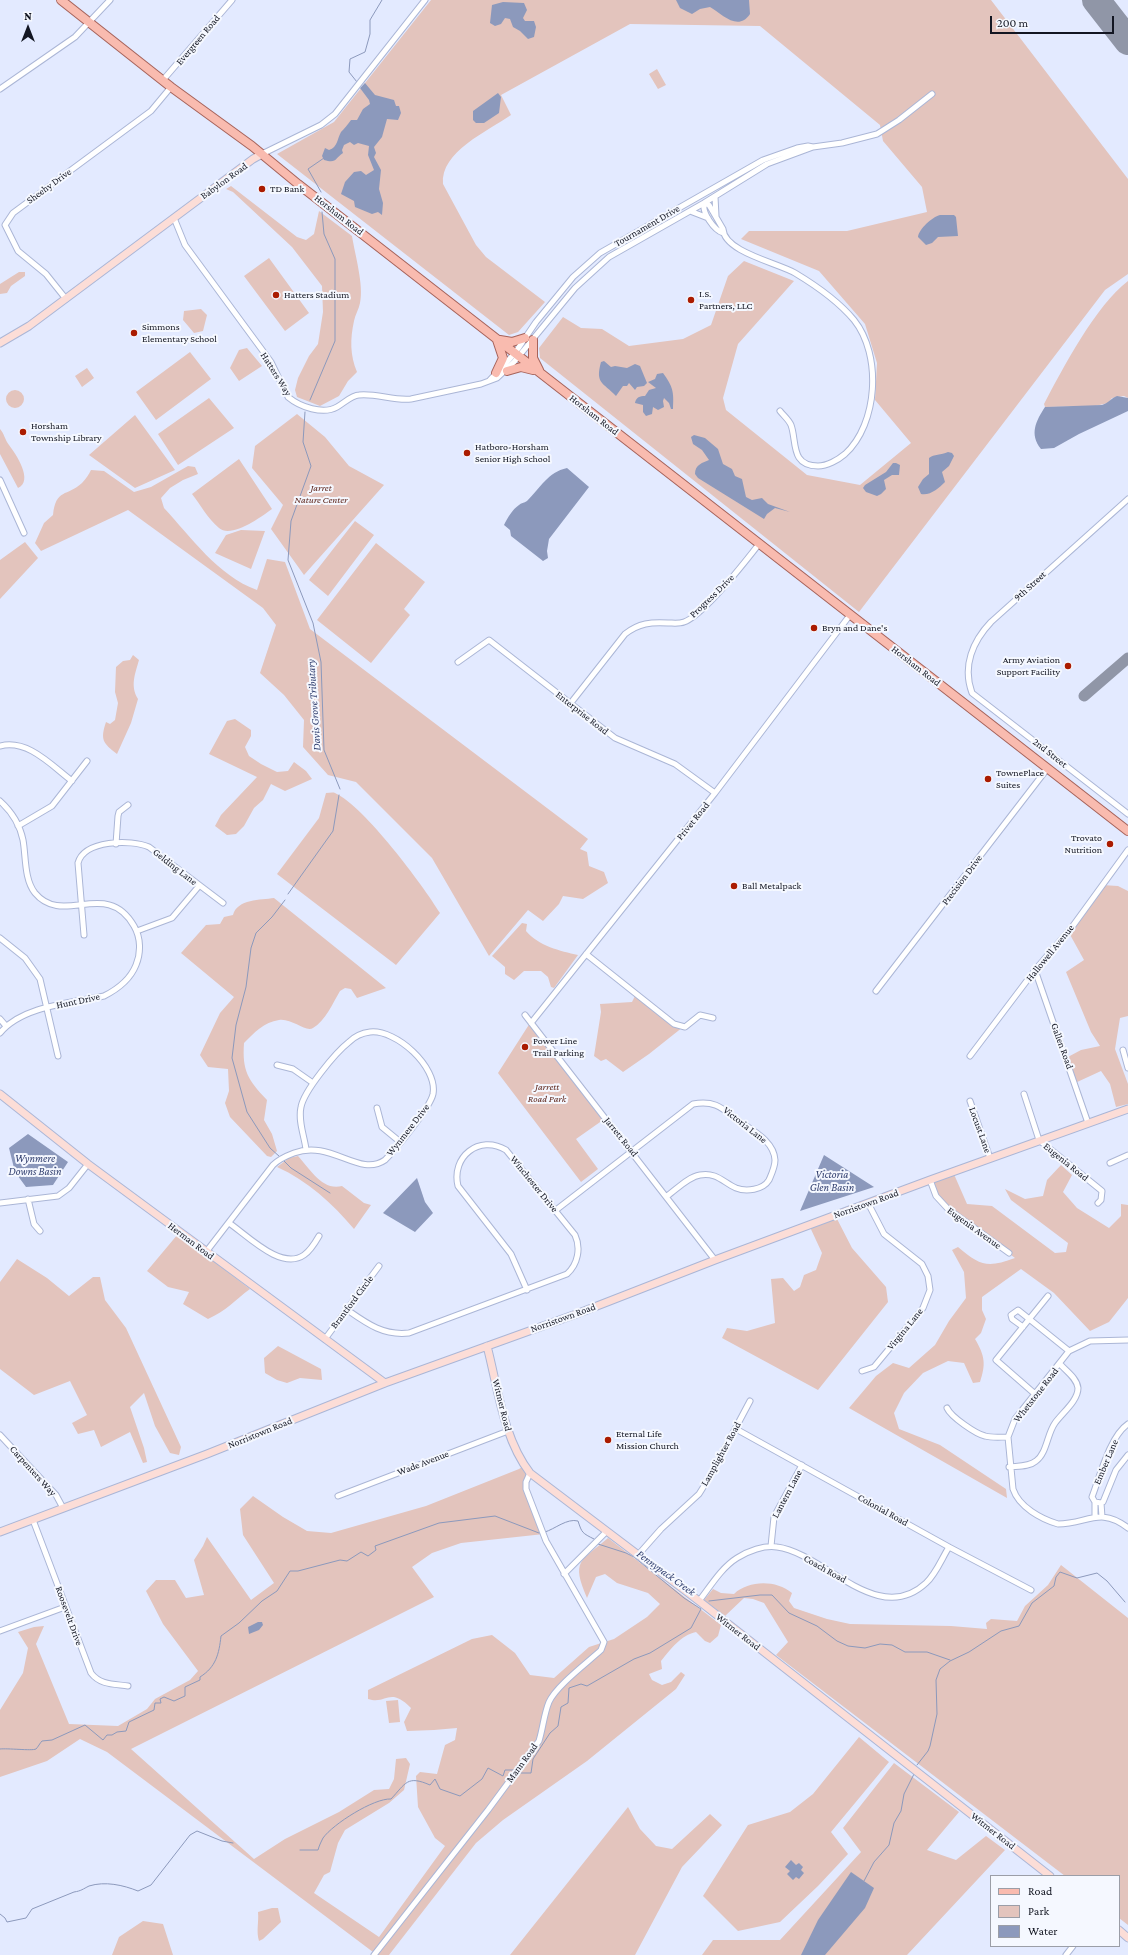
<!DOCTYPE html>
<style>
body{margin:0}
#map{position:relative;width:1128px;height:1955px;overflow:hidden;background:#e3eaff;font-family:"Crimson Pro",serif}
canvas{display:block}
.legend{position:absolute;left:990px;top:1875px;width:130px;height:72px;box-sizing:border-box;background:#f5f8ff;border:1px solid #9b9ea7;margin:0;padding:5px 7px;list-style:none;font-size:12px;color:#131622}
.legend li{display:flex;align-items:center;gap:8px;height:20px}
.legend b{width:20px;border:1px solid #9b9ea7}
.north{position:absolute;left:8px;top:8px;width:40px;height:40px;-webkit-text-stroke:3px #f5f8ff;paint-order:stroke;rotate:0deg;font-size:11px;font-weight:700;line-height:16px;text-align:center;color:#131622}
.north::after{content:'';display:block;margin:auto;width:14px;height:18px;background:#131622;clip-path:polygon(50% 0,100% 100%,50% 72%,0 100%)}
.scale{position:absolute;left:990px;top:16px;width:124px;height:18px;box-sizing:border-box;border:2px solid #131622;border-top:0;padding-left:5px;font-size:12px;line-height:14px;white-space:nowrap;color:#131622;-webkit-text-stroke:3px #f5f8ff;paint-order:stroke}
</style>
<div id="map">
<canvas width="1128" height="1955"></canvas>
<ul class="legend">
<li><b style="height:5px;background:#f9bbaf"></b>Road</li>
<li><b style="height:11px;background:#e3c4bd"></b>Park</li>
<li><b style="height:11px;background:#8c99bc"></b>Water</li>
</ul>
<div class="north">N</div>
<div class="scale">200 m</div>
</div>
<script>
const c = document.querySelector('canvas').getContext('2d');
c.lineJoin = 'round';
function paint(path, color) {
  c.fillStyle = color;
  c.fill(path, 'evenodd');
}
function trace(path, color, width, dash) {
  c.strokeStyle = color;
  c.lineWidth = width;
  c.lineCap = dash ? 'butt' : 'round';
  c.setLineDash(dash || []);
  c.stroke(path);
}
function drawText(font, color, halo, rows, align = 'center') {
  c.font = font + ' "Crimson Pro",serif';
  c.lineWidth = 4;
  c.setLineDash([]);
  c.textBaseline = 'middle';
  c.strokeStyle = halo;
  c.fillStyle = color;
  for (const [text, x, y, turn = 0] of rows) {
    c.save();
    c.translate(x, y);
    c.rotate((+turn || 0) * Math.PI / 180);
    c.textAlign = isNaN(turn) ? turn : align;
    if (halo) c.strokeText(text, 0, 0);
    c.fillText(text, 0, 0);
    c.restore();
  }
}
paint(new Path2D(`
 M431 0H991L1128 179V274L1105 290 859 612 540 358 539 348 563 317 581 328 602 329 629 346 683 339 711 325 728 276 744 261 794 281 738 344 723 398 726 410 807 475 860 485 911 443 875 400 877 363 865 324 819 271 741 239 749 231H847L927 212 922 187 883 141 880 125 760 26 630 24 501 95 511 115C488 131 440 152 443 184L476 245 486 257 545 302 518 332 509 335 277 154 334 122Z
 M657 69 666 85 658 89 649 74Z
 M231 186 297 237 306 240 314 234 319 211 352 236C355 255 364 285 360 303 359 309 355 315 354 321 350 339 350 355 357 372L348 381 339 396 320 406 297 397 295 390 298 378 309 356 318 344 323 312 322 286 292 247 233 192 226 189Z
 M269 258 309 313 285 331 244 276Z
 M19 272H25V276L11 286 7 293 0 294V284Z
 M1128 281V398L1124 396 1112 398 1108 403 1095 406 1045 407 1044 404C1063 368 1096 305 1128 281Z
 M201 309 207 315 203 331 194 333 183 320 184 311Z
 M247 348 262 366 239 381 230 368 239 350Z
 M190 352 211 379 156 420 136 392Z
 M87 368 94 378 82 387 75 376Z
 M6 399a9 9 0 1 1 18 0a9 9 0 1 1-18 0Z
 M209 398 234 428 178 465 158 434Z
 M297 414 325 437 349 466 384 485 304 575 271 529 283 505 252 468 255 446Z
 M135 415 175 470 135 488 89 455Z
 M0 429C4 433 5 440 9 445 16 454 34 481 18 488L0 454Z
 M239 459 272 509C261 517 231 539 219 528 208 519 200 504 192 494Z
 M188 466 195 467 198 474 183 480 170 488 161 498 164 508C191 537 218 576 257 590L267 559 285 562 310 629 588 839 580 849 587 852 589 866 604 872 608 883 583 899 563 896 559 904 543 921 528 910 489 956 432 858 356 782 328 775 303 747 304 720 284 695 260 673 276 625 263 608 128 510 41 551 35 543 44 523 53 515C56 488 67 497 82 483 86 479 89 474 91 470L104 471 134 492 151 487Z
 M355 521 374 535 328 596 309 580Z
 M241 530 265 531 251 569 215 553 226 535Z
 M25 542 38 558 0 599V560Z
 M376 543 425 582 404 609 410 615 371 663 317 620Z
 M133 655 139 660C135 674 130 686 138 699L131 723 117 754C103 743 100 740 106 722L110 724 115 720 118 703 115 692 116 667 123 661 130 660Z
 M235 719 251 730V736L245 747 249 756 261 764 277 772 288 771 294 762 306 771 312 779 285 791 271 784 263 800 254 808 244 826 236 834 227 835 215 826 221 815 257 777 209 754 227 721Z
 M326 793C329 793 333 792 335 793 364 806 423 885 440 913L396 965 277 874 319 818Z
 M1102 885 1118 886 1128 891V1016L1120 1018 1115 1049 1128 1084V1104L1116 1107 1110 1084 1101 1071 1075 1083 1066 1058 1081 1050 1100 1046 1091 1032 1066 972 1084 960 1068 931Z
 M274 898 386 988 357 998 351 989 345 988 340 991C333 1003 325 1021 313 1028 306 1033 292 1018 279 1020 264 1022 254 1033 244 1043 242 1071 248 1080 267 1100L264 1120 272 1134 277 1151 271 1157 267 1156 230 1117 225 1103 229 1091 228 1069 208 1067 200 1055 220 1013 234 997 181 953 206 925 220 924 224 917 233 915C237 899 261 900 274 898Z
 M522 923 527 924 526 931C539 946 560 951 578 955L554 988 551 987 548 977 541 971H524L514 980 505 974V967L492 956Z
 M636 994 683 1027 649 1054 623 1072 606 1059 601 1061 594 1056 601 1012 600 1004 632 1002Z
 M530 1023 603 1120 576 1139 598 1169 581 1182 498 1073Z
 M298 1156C310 1169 322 1191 342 1186L364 1203 371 1205 354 1229C332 1203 308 1181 277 1167L289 1158Z
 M1061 1165 1072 1175 1063 1192 1077 1208 1109 1228 1121 1216V1204L1128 1205V1298L1109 1322 1090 1331 1054 1293 1021 1269 982 1297V1310L986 1319 981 1333 975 1339C985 1356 986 1364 980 1382L973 1383 964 1363 948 1361 923 1373 904 1393 894 1413 899 1429 940 1445 1006 1489 1007 1498 849 1408 876 1376 893 1363 909 1368 935 1345 949 1321 966 1298 964 1272 952 1250 958 1247C980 1266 988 1268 1015 1258L938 1198 932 1179 953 1172 967 1204 992 1206 1055 1253 1066 1252 1068 1243 1011 1200 1005 1189 1025 1199 1043 1196 1047 1180Z
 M835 1215 852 1248 886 1287 888 1302 818 1390 722 1338 727 1328 747 1331 775 1323 771 1279 783 1278 794 1291 800 1287 804 1275 816 1270 822 1253 809 1225Z
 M178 1234 250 1289C235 1300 226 1311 208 1319L183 1304 189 1292 168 1287 147 1271Z
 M17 1259 47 1278 69 1296 93 1277H100L105 1300 126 1328 181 1447 179 1455 170 1453 155 1426 144 1393 130 1407 144 1448 147 1462 143 1463 130 1432 101 1447 94 1430 78 1434 72 1423 87 1415 70 1381 34 1395 0 1369V1282Z
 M278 1346 321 1369 322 1380 300 1378 287 1383 277 1380 265 1373 264 1358Z
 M525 1465 530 1473 526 1489 544 1534 461 1543 432 1553 412 1567 434 1597 131 1749 254 1859 285 1839 339 1812 374 1790 389 1789 394 1779 396 1759 406 1758 410 1764 404 1790 389 1803 345 1830 338 1843 330 1872 324 1875 314 1893 379 1937 445 1846 435 1838 418 1807 416 1776 420 1772 437 1774 445 1745 455 1740 457 1728 434 1730 407 1731 404 1722 411 1708C389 1686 387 1705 368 1699V1690L472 1639 492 1635 515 1653 530 1675 554 1678 589 1647 614 1639 647 1617 660 1604 648 1593 617 1583 605 1574 596 1577 587 1598C571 1560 580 1562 608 1538L721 1625 718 1636 710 1643 705 1641 696 1632C681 1635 670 1650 661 1661L662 1669 649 1674 652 1680 662 1685 671 1682 681 1672 685 1675 676 1689 587 1761 503 1820 476 1843 389 1955H377L107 1752 80 1739 47 1761 0 1777V1710L23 1673 28 1648 18 1632 34 1627 44 1626 36 1644 69 1724 118 1726 147 1709 155 1699 190 1680 198 1671 163 1624 146 1591 156 1580H175L186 1598 204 1595 194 1560 203 1546 207 1537 251 1600 274 1583 243 1535 240 1509 253 1496 283 1517 307 1531 331 1533 426 1506 519 1469Z
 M1061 1565 1128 1618V1925L1119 1918V1876H1065L776 1655 788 1642 764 1603 753 1599 744 1598 725 1616 704 1600 713 1589 721 1593 734 1594C749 1580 776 1580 792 1593L789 1601 794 1608 827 1619 850 1624 951 1626 987 1629 986 1623 991 1619 1017 1621 1025 1606 1048 1585Z
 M398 1700 400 1722 389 1723 386 1701Z
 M859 1737 889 1762 831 1832 848 1854 818 1886 780 1922 738 1931 703 1896 748 1825 790 1812 813 1794Z
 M894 1763 959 1812 927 1850 956 1860 986 1836 1005 1850 907 1955H702L713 1940H780L861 1852 843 1828Z
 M628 1807 640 1829 656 1846 672 1849 710 1814 722 1825 682 1867 635 1955H510Z
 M272 1908H278L281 1922 263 1939 259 1941C256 1931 259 1922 258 1912Z
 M143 1921 163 1924 173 1955H112L119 1937Z`), '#e3c4bd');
paint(new Path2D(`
 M676 0H749L750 14C738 32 722 14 710 7L700 9 692 14 680 8Z
 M503 2 524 3 527 10 523 18 525 21H534L536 27 534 37 528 39 520 31 513 27 510 19 505 18 501 24 495 26 490 23 492 5Z
 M365 83 375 95 394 100 396 106H399L401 113 398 120 387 119 382 137 374 147 376 153 374 157 381 170 379 189 383 203 382 215 378 212 372 214 355 207 354 201 341 194 345 182 354 172 361 171 366 175 374 170 368 155 369 146 358 143 354 145 350 142 344 145 342 150 343 153C335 158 337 164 324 160L322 156 325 148 329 150C338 147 337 139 341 132 344 129 348 124 351 120H357L363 109 370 104 369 100 360 88Z
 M498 93 501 97 499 113 484 123H476L473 120V111Z
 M940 215H954L956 217 958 236 938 237 932 243 926 245 918 237C919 229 932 217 940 215Z
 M604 361 611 367 615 366 627 368 635 364 640 366 647 383 644 386 637 387 635 390 629 383 627 386H623L616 396C603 382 595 384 601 362Z
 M663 373C673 387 674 391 673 409H671L669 403 664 398 663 401 664 407 658 410 653 407 652 414 646 416 643 412V405L635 403C636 397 640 396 645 396L649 390 656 388 648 382 655 379 657 374Z
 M1117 396 1128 398V411L1079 434 1054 448 1041 449C1029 434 1036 421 1045 407L1102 405C1109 403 1111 398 1117 396Z
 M694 435 705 438 718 449 723 464 732 469 735 476 742 479 746 497 752 500 762 498 768 504 790 512 775 508 767 514 764 519 698 478 695 474C695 464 703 463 709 460L702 450 693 444 691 437Z
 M948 452 952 453 954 456 949 466 942 472 945 482C939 488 930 496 921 494L918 487 923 479 929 474V458C934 454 941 455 948 452Z
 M893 463H896L900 465 899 475H892L884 480 886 489 881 494 877 496 866 492 863 488 865 485 886 472Z
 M567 468 589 487 549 539 547 551 548 558 543 561 511 536 510 530 504 525C508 517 512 510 519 505 521 503 524 503 527 501 540 488 548 472 567 468Z
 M28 1134 68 1162 53 1185 26 1187 15 1172 9 1148Z
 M824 1155 874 1187 800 1211Z
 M417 1178 425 1202 433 1213 415 1232 383 1213Z
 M258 1622H262L263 1625 259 1630 249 1634 248 1627Z
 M791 1860 796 1865 799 1863 803 1867 801 1870 804 1873 799 1879 796 1877 793 1880 787 1874 790 1871 785 1867Z
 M851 1872 874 1888 865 1908 825 1955H801L818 1920Z`), '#8c99bc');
trace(new Path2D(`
 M357 82 349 72 350 59 365 52 370 34V20L382 0
 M321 192 308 169 324 158
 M310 400 335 341V259L324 234 322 212
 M305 412 303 442 311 466 291 521 288 560 313 623 321 662 324 750 340 789
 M288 894 333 831 339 795
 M280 1157 270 1148 247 1112 232 1058 236 1025 246 987 251 948 256 933 272 917 285 900
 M283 1160 291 1168 330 1193
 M545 1532C555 1529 567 1518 578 1521 582 1533 582 1533 594 1539
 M709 1601 760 1595H772L789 1613 817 1626 837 1641 848 1646 865 1648 880 1644 892 1645 905 1652H927L950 1660
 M0 1749C7 1748 32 1751 36 1749 38 1747 40 1743 42 1741L52 1740 85 1725 103 1740 107 1735H112L117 1732 126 1731 129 1722 154 1710 155 1703H161L160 1699 164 1697 174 1701 185 1696V1687L200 1680V1677C216 1667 219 1654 221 1636L239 1623 262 1601 277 1591 290 1571H298L340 1560 347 1561 361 1552 368 1556 376 1550 375 1546 439 1523 495 1516 539 1533
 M917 1765 928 1751 930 1746 937 1714 936 1680 940 1669 950 1661 969 1652 1001 1631 1019 1626 1032 1603 1054 1586 1056 1577 1060 1572 1077 1578 1097 1573 1107 1581 1125 1602
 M519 1773H531L533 1759 550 1733 558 1726 561 1707 568 1703 569 1688 581 1684 587 1686 634 1659 650 1653 691 1628 701 1609 684 1598 634 1557 626 1553 598 1544
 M300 1850H318C319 1846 321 1842 323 1838 333 1824 374 1798 391 1799 406 1783 407 1775 430 1785L435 1779 440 1789 460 1796 482 1779 488 1768 503 1776 505 1770H514
 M864 1881 874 1862 889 1845 894 1823 901 1811 904 1794 914 1774
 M0 1914 5 1918 7 1922 26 1918 32 1909 74 1892C81 1891 83 1889 89 1886 105 1881 123 1885 138 1891L151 1885 190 1835 197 1831 222 1841 233 1843`), '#8c99bc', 1);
trace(new Path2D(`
 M1084 696 1128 658`), '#9096a7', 11);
trace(new Path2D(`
 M1096 0 1128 41`), '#9096a7', 28);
const street = new Path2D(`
 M163 80 232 0
 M0 89 75 37 110 0
 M262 154 321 125 335 114 425 0
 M715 197 716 216
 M704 203 709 205 723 229C724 252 778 263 795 273 815 285 839 302 854 320 882 355 878 424 845 454 838 460 827 466 818 466 790 466 797 441 791 425 789 420 784 416 780 411
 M704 203C702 213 714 230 723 233
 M690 211 708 218
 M174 218 185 245 271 362 288 397C300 407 323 415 337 407 344 403 352 395 359 395 376 393 394 401 411 399L481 384 497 378 514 362 575 288 609 257 704 203 767 164 813 147 842 143 877 134 899 120 932 94
 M66 299 46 274 18 251 5 225 13 213 151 111 171 87
 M490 380 515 353 536 322 573 277 600 253 763 160 797 148 808 146 813 147
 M0 480 24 533
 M1128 499 991 622C973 641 962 666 972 693L1128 814
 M458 662 489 640 615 738 675 764 715 793
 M570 704 625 634C639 623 651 622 668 623 673 623 679 624 684 622 704 615 745 562 759 544
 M0 746C28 739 51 765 72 781
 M0 801C11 811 20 825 23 840 26 856 24 879 35 893 63 927 107 878 134 926 141 938 141 953 136 965 130 980 118 989 104 996 71 1003 22 1006 0 1033
 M18 826 52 806 87 761
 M116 844 118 816 119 812 128 805
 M137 931 172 918 199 886
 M84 935 78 863C84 840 131 839 149 847L223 903
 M0 938 25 958 40 979 58 1056
 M586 954 674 1024 685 1027 700 1015 713 1018
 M1035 970 1088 1123
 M876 991 1047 769
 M525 1015 715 1260
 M0 1019 6 1026
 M531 1023 715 793 850 615
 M1123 1050 1128 1068
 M970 1056 1035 970 1072 927 1128 850
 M277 1065 293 1069 313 1083
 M1024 1094 1039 1140 1102 1191 1101 1200 1098 1203
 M970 1101 990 1158
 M377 1108 382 1127 399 1141
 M1110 1163 1128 1155
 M930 1180 936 1196 948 1209 1009 1253
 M28 1199 34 1224 40 1231
 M0 1203 58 1196 69 1188 88 1164
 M556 1210 693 1104C715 1100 722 1108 739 1121 753 1131 774 1141 775 1160 775 1167 772 1173 769 1180 763 1190 746 1192 736 1188 723 1182 716 1172 700 1175 688 1177 677 1189 667 1196
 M229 1223C247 1235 281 1271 304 1255 310 1251 315 1243 319 1236
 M206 1252 273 1165C279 1159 286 1156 294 1153 331 1139 359 1178 385 1160 396 1149 430 1108 433 1094 438 1067 396 1029 370 1032 362 1033 355 1036 349 1042 335 1053 304 1091 301 1107 298 1121 304 1135 306 1149
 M346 1309C366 1323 383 1336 409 1333L567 1274C578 1264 581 1248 575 1235L506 1150C479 1134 451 1157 458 1186L511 1254 527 1290
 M1023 1327 1012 1319 1011 1315 1018 1310 1069 1351
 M325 1339 379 1266
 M1128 1340 1090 1341 1069 1351 1015 1419 1008 1437 1013 1489C1019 1507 1041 1519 1058 1524 1087 1524 1100 1506 1128 1528
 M862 1371 874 1367 923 1308 930 1290 928 1276 922 1264 884 1234 868 1203
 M1035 1394 996 1360 1048 1296
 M947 1408C951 1417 976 1434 985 1436 992 1438 1000 1437 1008 1437
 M1128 1424C1110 1436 1100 1476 1092 1497L1095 1502 1101 1503 1103 1502 1116 1470 1128 1455
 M736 1429 949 1547 1031 1590
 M0 1435 56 1495 63 1508
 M1009 1467C1018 1466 1029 1467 1036 1461 1047 1453 1047 1434 1055 1423 1062 1413 1078 1401 1078 1388 1077 1378 1066 1371 1060 1364
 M338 1496 508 1431
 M1101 1503 1102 1517
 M1095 1517V1502
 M33 1520 91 1673C100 1685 114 1684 128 1686
 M771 1546 774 1517 802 1465
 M638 1555 661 1529 699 1494 709 1478 750 1401
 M564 1574 606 1532
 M699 1601C710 1587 721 1568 737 1558 748 1551 764 1545 777 1547 824 1553 878 1628 926 1583 936 1574 942 1558 949 1547
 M0 1631 65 1607
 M374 1955 488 1810 539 1741C543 1728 544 1714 549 1702 556 1686 587 1663 601 1650L604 1642 546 1541 526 1489V1482L530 1473
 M1066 1955 1073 1946`);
const secondary = new Path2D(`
 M0 343 29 326 253 159 262 154
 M0 1094 88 1164 385 1383
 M487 1346C498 1388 503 1438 530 1473L699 1601 1050 1876
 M0 1532 207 1454 385 1383 579 1313 715 1260 930 1180 1128 1109
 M1119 1930 1128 1938`);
const primary = new Path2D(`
 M61 0 171 87 252 146 298 184 1128 831
 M500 340 512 342 525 338
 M533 340V358L539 370
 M507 371 521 367 533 370
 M496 373 503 358 497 340`);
trace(street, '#abb6d6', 7);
trace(secondary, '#abb6d6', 9);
trace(primary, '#a6635b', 10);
trace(street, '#fff', 5);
trace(secondary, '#fcddd7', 7);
trace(primary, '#f9bbaf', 8);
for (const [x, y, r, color] of [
 [262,189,4,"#aa1b00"],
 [276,295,4,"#aa1b00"],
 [691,300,4,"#aa1b00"],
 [134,333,4,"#aa1b00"],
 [23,432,4,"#aa1b00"],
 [467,453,4,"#aa1b00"],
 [814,628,4,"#aa1b00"],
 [1068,666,4,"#aa1b00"],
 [988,779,4,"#aa1b00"],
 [1110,844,4,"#aa1b00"],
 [734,886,4,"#aa1b00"],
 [525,1047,4,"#aa1b00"],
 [608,1440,4,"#aa1b00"]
]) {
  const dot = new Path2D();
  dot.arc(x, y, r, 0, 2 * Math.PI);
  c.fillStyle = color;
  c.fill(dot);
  trace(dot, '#f5f8ff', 1.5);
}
drawText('10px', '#131622', '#f5f8ff', [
 ["Evergreen Road",198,40,-50],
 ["Babylon Road",224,181,-36],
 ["Sheehy Drive",49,186,-36],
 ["Horsham Road",339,215,38],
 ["Tournament Drive",647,226,-30],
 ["Hatters Way",276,374,58],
 ["Horsham Road",594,415,38],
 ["9th Street",1030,586,-42],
 ["Progress Drive",712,596,-44],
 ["Horsham Road",916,666,38],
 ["Enterprise Road",582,713,38],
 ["2nd Street",1050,753,38],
 ["Privet Road",693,821,-51],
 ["Gelding Lane",175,867,38],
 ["Precision Drive",962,880,-53],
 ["Hallowell Avenue",1050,953,-51],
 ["Hunt Drive",78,1001,-12],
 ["Gallen Road",1062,1046,70],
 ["Victoria Lane",745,1125,38],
 ["Wynmere Drive",408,1130,-52],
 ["Locust Lane",980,1130,70],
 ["Jarrett Road",621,1137,51],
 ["Eugenia Road",1066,1162,39],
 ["Winchester Drive",534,1184,51],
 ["Norristown Road",866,1204,-20],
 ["Eugenia Avenue",974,1228,36],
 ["Herman Road",191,1241,37],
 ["Brantford Circle",352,1302,-53],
 ["Norristown Road",563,1318,-20],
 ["Virgina Lane",905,1329,-51],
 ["Whetstone Road",1036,1395,-52],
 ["Witmer Road",502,1405,76],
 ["Norristown Road",260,1433,-22],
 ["Lamplighter Road",721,1454,-61],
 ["Ember Lane",1106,1462,-67],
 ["Wade Avenue",423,1463,-21],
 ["Carpenters Way",33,1471,48],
 ["Lantern Lane",787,1494,-62],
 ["Colonial Road",883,1510,29],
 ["Coach Road",825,1569,29],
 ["Roosevelt Drive",69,1616,70],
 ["Witmer Road",738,1632,38],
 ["Mann Road",522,1763,-54],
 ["Witmer Road",993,1831,38]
]);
drawText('10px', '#131622', '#f5f8ff', [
 ["TD Bank",270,189],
 ["I.S.",699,294],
 ["Partners, LLC",699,306],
 ["Hatters Stadium",284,295],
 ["Simmons",142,327],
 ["Elementary School",142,339],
 ["Horsham",31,426],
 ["Township Library",31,438],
 ["Hatboro-Horsham",475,447],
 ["Senior High School",475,459],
 ["Bryn and Dane's",822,628],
 ["Army Aviation",1060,660,"right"],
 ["Support Facility",1060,672,"right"],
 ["TownePlace",996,773],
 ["Suites",996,785],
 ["Trovato",1102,838,"right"],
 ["Nutrition",1102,850,"right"],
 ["Ball Metalpack",742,886],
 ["Power Line",533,1041],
 ["Trail Parking",533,1053],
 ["Eternal Life",616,1434],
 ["Mission Church",616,1446]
], 'left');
drawText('italic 10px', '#5f271d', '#f5f8ff', [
 ["Jarret",321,488],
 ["Nature Center",321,500],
 ["Jarrett",547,1087],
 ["Road Park",547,1099]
]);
drawText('italic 11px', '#303e6e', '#f5f8ff', [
 ["Davis Grove Tributary",314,705,-94],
 ["Wynmere",35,1159],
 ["Downs Basin",35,1172],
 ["Victoria",832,1175],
 ["Glen Basin",832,1188],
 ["Pennypack Creek",666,1573,36]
]);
</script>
